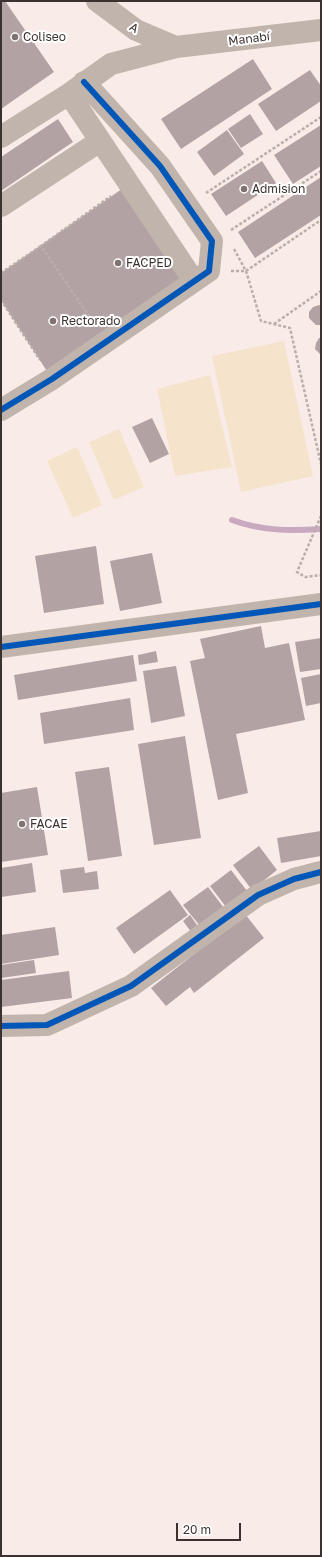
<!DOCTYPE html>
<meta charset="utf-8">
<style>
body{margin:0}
#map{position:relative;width:322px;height:1557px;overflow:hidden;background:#f9ebe8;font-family:"Golos Text",sans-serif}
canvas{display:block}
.frame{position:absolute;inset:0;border:2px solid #3b3230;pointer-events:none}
.scale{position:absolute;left:176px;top:1523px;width:65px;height:18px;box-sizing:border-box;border:2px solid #3b3230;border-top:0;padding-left:5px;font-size:12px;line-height:14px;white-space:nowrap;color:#3b3230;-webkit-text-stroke:3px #fff;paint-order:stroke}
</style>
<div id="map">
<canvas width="322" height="1557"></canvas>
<div class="frame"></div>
<div class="scale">20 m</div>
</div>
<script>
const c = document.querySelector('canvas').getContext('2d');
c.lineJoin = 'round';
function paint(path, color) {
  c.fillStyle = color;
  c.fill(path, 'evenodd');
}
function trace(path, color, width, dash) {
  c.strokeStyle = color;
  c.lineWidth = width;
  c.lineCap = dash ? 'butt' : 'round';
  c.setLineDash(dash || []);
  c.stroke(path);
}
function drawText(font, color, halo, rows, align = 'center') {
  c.font = font + ' "Golos Text",sans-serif';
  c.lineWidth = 4;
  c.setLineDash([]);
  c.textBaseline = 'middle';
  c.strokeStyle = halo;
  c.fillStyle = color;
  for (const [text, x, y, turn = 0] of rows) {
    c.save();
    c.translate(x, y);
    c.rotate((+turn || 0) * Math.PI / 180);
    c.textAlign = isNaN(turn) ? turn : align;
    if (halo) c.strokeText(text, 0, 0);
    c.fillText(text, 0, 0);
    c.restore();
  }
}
paint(new Path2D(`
 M284 341 313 476 241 492 212 356Z
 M210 375 232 467 175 476 157 389Z
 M119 429 144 487 114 500 89 442Z
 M77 447 102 505 73 518 47 461Z`), '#f5e3cc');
trace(new Path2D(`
 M232 520C262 531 290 531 321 529`), '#c9a9bf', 6);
paint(new Path2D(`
 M1 1H5L54 72 1 109Z
 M253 59 272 89 181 149 161 119Z
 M310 70 321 86V101L276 131 258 104Z
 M250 114 263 134 241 148 228 129Z
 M58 119 73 142 1 191V157Z
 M321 125V166L293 184 274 155Z
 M227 130 244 154 214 176 197 152Z
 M262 161 276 183 226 216 211 194Z
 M321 177V215L255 258 238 232Z
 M129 184 194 281 52 379 1 300V273Z
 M319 305 321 306V325H316L309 318V312L313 307Z
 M319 338H321V355L315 349 316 343Z
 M152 418 169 454 150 463 132 427Z
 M96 546 104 604 44 613 35 556Z
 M152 553 162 603 120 611 110 561Z
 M261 626 265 648 289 643 305 720 236 734 248 793 218 800 190 661 205 658 200 639Z
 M321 638V669L300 672 295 642Z
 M156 651 158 662 139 665 138 655Z
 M133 655 137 681 18 700 14 675Z
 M176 666 185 716 151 723 143 671Z
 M321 674V703L306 706 301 678Z
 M130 698 134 730 44 744 40 713Z
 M185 736 201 838 154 845 138 744Z
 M109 767 122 856 88 861 75 772Z
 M37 787 48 855 1 862V793Z
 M321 831V856L281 863 277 838Z
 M259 846 277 870 252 890 233 865Z
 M32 863 36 892 1 897V868Z
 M84 867 85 873 97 871 99 889 63 893 60 870Z
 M231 870 247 891 226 907 210 886Z
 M208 887 224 908 200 926 183 905Z
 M170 890 188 915 134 954 116 928Z
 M245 914 264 938 194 993 190 987 166 1006 151 988Z
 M190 915 199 928 192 933 183 921Z
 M55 927 59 955 1 964V935Z
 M34 960 36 973 1 978V965Z
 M69 971 72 998 1 1007V980Z`), '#b2a2a4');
trace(new Path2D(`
 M206 193 321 117
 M231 230 321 171
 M234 249 246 271 261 321 290 328 321 464
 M231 271H246L321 220
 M1 273 41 246
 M1 300 40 360
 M274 324 321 291
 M95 325 41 246 111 196
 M321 516 297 572 305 577 321 575`), '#b9afa9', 2.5, [3, 2]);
trace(new Path2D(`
 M97 1 136 30 176 47
 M69 94 194 281
 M1 137 69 94 111 64 176 47 321 30
 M1 206 100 141
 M1 410 52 379 209 271 212 241 160 166 84 82
 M1 647 321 604
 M1 1026 47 1025 131 986 258 895 294 879 321 872`), '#c1b4ac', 22);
trace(new Path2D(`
 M1 410 52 379 209 271 212 241 160 166 84 82
 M1 647 321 604
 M1 1026 47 1025 131 986 258 895 294 879 321 872`), '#0057b8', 6);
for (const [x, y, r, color] of [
 [15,37,4,"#7e7370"],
 [244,189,4,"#7e7370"],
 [118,263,4,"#7e7370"],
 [53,321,4,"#7e7370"],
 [22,824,4,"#7e7370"]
]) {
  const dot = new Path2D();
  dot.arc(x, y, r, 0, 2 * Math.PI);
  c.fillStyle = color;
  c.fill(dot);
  trace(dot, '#fff', 1.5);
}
drawText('12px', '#3b3230', '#fff', [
 ["A",134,28,31],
 ["Manabí",249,39,-7]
]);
drawText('12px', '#3b3230', '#fff', [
 ["Coliseo",23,37],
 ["Admision",252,189],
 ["FACPED",126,263],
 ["Rectorado",61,321],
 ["FACAE",30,824]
], 'left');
</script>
